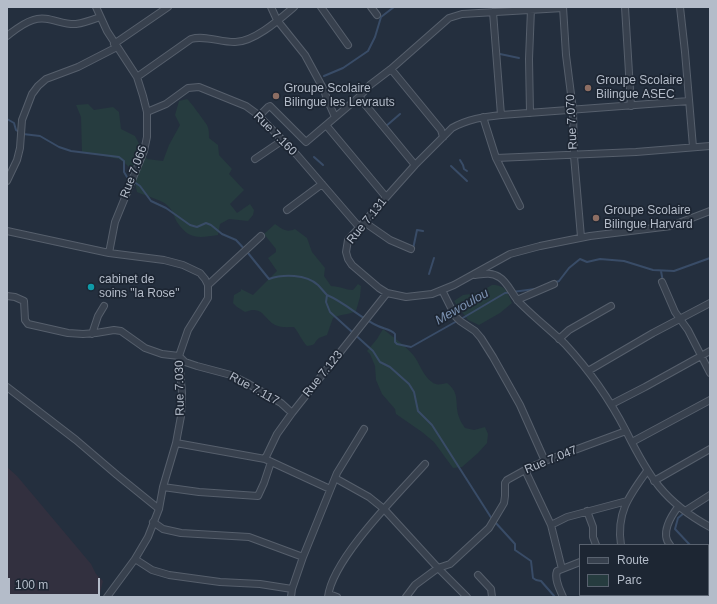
<!DOCTYPE html>
<style>
body{margin:0}
#map{position:relative;width:717px;height:604px;overflow:hidden;background:#242f3e;font-family:Helvetica,sans-serif}
canvas{display:block}
.frame{position:absolute;inset:0;border:8px solid #b4bcc9;pointer-events:none}
.legend{position:absolute;left:579px;top:544px;width:130px;height:52px;box-sizing:border-box;background:#1d2633;border:1px solid #59626f;margin:0;padding:5px 7px;list-style:none;font-size:12px;color:#b4bcc9}
.legend li{display:flex;align-items:center;gap:8px;height:20px}
.legend b{width:20px;border:1px solid #59626f}
.scale{position:absolute;left:8px;top:578px;width:92px;height:18px;box-sizing:border-box;border:2px solid #b4bcc9;border-top:0;padding-left:5px;font-size:12px;line-height:14px;white-space:nowrap;color:#b4bcc9;-webkit-text-stroke:3px #1d2633;paint-order:stroke}
</style>
<div id="map">
<canvas width="717" height="604"></canvas>
<div class="frame"></div>
<ul class="legend">
<li><b style="height:5px;background:#38414e"></b>Route</li>
<li><b style="height:11px;background:#263c3f"></b>Parc</li>
</ul>
<div class="scale">100 m</div>
</div>
<script>
const c = document.querySelector('canvas').getContext('2d');
c.lineJoin = 'round';
function paint(path, color) {
  c.fillStyle = color;
  c.fill(path, 'evenodd');
}
function trace(path, color, width, dash) {
  c.strokeStyle = color;
  c.lineWidth = width;
  c.lineCap = dash ? 'butt' : 'round';
  c.setLineDash(dash || []);
  c.stroke(path);
}
function drawText(font, color, halo, rows, align = 'center') {
  c.font = font + ' Helvetica,sans-serif';
  c.lineWidth = 3.5;
  c.setLineDash([]);
  c.textBaseline = 'middle';
  c.strokeStyle = halo;
  c.fillStyle = color;
  for (const [text, x, y, turn = 0] of rows) {
    c.save();
    c.translate(x, y);
    c.rotate((+turn || 0) * Math.PI / 180);
    c.textAlign = isNaN(turn) ? turn : align;
    if (halo) c.strokeText(text, 0, 0);
    c.fillText(text, 0, 0);
    c.restore();
  }
}
paint(new Path2D(`
 M7 467 17 476 91 564 96 574 103 581 99 597H7Z`), '#32303f');
paint(new Path2D(`
 M187 99C190 101 205 122 207 125 209 129 209 134 209 138L218 145 219 155 232 169 229 174 244 190 230 204 237 213 250 204 254 210 253 215 248 221 229 219 220 224 218 235C199 238 189 240 177 222 174 217 173 210 168 206 163 200 145 196 137 192 134 176 135 169 119 159L82 152 81 117 76 105 88 104 94 110 113 107 119 112 121 129 135 136 147 159 163 161 169 145 180 125 175 115 179 101Z
 M275 224C282 229 287 233 295 229L307 238 312 252 325 268 324 276 331 286C339 286 346 290 353 290L358 284 361 286 360 297 356 311C348 315 341 314 333 318L327 335 319 338C313 343 317 345 307 346 302 341 299 333 294 327 288 327 281 328 275 325 262 317 263 305 245 312L237 307 233 303 234 295 241 291V289L253 295 277 271 268 258 276 252V249L264 234Z
 M492 285C506 285 507 292 512 303L500 313 479 325 468 320 454 301 463 295 478 293Z
 M383 329C394 338 405 345 414 356 420 364 423 376 432 382 436 386 442 384 447 383 461 394 454 403 459 417 460 421 463 425 465 428L474 430 485 427 488 434 487 443 478 453 462 467 453 468 434 442 422 432 396 414 395 409 382 394 376 380 375 366 370 354 367 351 377 339Z`), '#263c3f');
trace(new Path2D(`
 M500 54 519 58
 M324 76 343 68 368 51 375 37 381 17 394 7
 M7 119 14 123 16 130 19 132
 M385 127 400 114
 M23 134 40 136 59 147 71 151 119 157 124 161V172L127 177 140 186 151 201 166 208 190 225 197 227 206 223 211 225 222 234 236 240 248 253 269 279C283 274 306 274 318 285 321 288 324 292 327 295L326 302 330 312 373 351 380 362 390 367 409 384 414 392 418 411 432 425 492 519
 M314 157 323 165
 M460 160 463 165 464 169 467 171
 M451 166 467 181
 M413 249 417 230 423 231
 M661 271 663 282
 M429 274 434 258
 M554 283 559 281 569 268 580 259 587 262 600 259 624 261 653 270 674 271 710 258
 M327 295C346 303 360 318 378 326 384 329 391 329 395 334V342L397 344 411 347 457 321
 M461 319 505 293 535 289
 M684 513 678 518 675 529 690 545
 M495 522 515 544V550L531 561 533 578 536 580 541 581 555 597
 M708 558 710 559`), '#394c67', 2);
const minor = new Path2D(`
 M96 7 107 31 137 77 143 96 147 112V137L144 151 115 222 109 253
 M271 7 277 20 305 55 324 90 327 99 335 117
 M321 7 348 45
 M371 7 377 15
 M563 7 566 55 573 110 574 156 581 237
 M625 7 631 106
 M680 7 685 52 693 147
 M493 12 501 115
 M7 36C15 30 23 23 33 20 48 15 61 25 76 24 84 23 92 20 100 17
 M114 44 168 7
 M391 69 449 18 462 14 563 8
 M137 77 191 39C204 35 220 42 234 42 253 43 280 19 294 7
 M359 97 415 165
 M689 101 501 115C483 117 468 119 452 128L415 165 348 240 346 252 348 259 352 265 379 288 387 293 406 297 432 294 454 285 510 254 540 246 590 236 671 226 710 211
 M147 112 166 104 188 88 199 87 246 106 257 114 297 155 359 227
 M530 113 529 59 531 9
 M259 116 268 107 270 106 306 142 359 97 370 85 391 69 441 130 443 137
 M483 117 496 158 636 152 710 146
 M326 125 386 197
 M496 158 520 206
 M255 159 283 140
 M7 181 17 160 20 148 22 120 32 94 38 86 46 79 78 67 117 47
 M287 210 322 184
 M364 222 390 240 411 249
 M7 231 109 253 164 260 183 265 200 273 205 279 208 285V298L188 330 179 356 182 393 181 416 176 443 163 487 159 509 148 537 135 559 107 597
 M475 275C483 274 491 272 499 277 508 282 512 295 520 303 534 317 550 330 565 344 589 370 610 400 626 431
 M662 282 675 312 688 330 710 373
 M208 285 261 236
 M442 290 455 316 460 321 475 331 481 338 493 357 520 405 545 461
 M7 296 15 297 24 301 25 320 28 324 68 333 83 334 96 333 114 330 121 331 145 348 162 354 179 356 185 362 197 366 231 375 247 383 281 403 292 413
 M517 300 554 284
 M92 334 98 316 104 306
 M559 339 569 330 611 306
 M588 371 653 333 710 303
 M7 387 76 440 117 475 159 509
 M612 404 645 387 710 351
 M632 442 710 400
 M176 443 265 459 330 489
 M265 459 277 434 292 413 387 293
 M525 470 551 525 567 517 627 501
 M335 478 369 497 384 509 438 568 467 597
 M654 481 710 449
 M163 487 199 492 258 496 264 483 271 462
 M587 511 593 527V537L596 545
 M685 511 710 495
 M153 522 163 529 181 533 249 537 303 557
 M551 525 562 569
 M621 545C616 513 629 496 647 471
 M670 545C660 534 671 516 678 507
 M135 559 152 570 169 575 220 582 260 584 292 589
 M478 575 491 589 492 597
 M708 581 710 582
 M329 594 337 597
 M610 595 612 597
 M291 597 292 589 303 557 337 473 364 429
 M328 597C332 559 399 493 425 464
 M406 597 415 585 438 568 450 564 489 528 504 503 505 496V483L507 480 525 470 545 461 626 431C649 477 664 502 710 527
 M563 597C560 590 554 579 557 571L580 562
 M635 597 637 595`);
trace(minor, '#565f6c', 8);
trace(minor, '#38414e', 6);
for (const [x, y, r, color] of [
 [588,88,4,"#8d6e63"],
 [276,96,4,"#8d6e63"],
 [596,218,4,"#8d6e63"],
 [91,287,4,"#0f9aa8"]
]) {
  const dot = new Path2D();
  dot.arc(x, y, r, 0, 2 * Math.PI);
  c.fillStyle = color;
  c.fill(dot);
  trace(dot, '#1d2633', 1.5);
}
drawText('12px', '#b4bcc9', '#1d2633', [
 ["Groupe Scolaire",596,81],
 ["Bilingue ASEC",596,95],
 ["Groupe Scolaire",284,89],
 ["Bilingue les Levrauts",284,103],
 ["Groupe Scolaire",604,211],
 ["Bilingue Harvard",604,225],
 ["cabinet de",99,280],
 ["soins \"la Rose\"",99,294]
], 'left');
drawText('12px', '#b4bcc9', '#1d2633', [
 ["Rue 7.070",572,122,-93],
 ["Rue 7.160",275,134,45],
 ["Rue 7.066",134,172,-69],
 ["Rue 7.131",367,221,-51],
 ["Rue 7.123",323,374,-51],
 ["Rue 7.030",180,388,-91],
 ["Rue 7.117",254,389,29],
 ["Rue 7.047",551,460,-22]
]);
drawText('italic 13px', '#7c92b1', '#1d2633', [
 ["Mewoulou",462,307,-30]
]);
</script>
